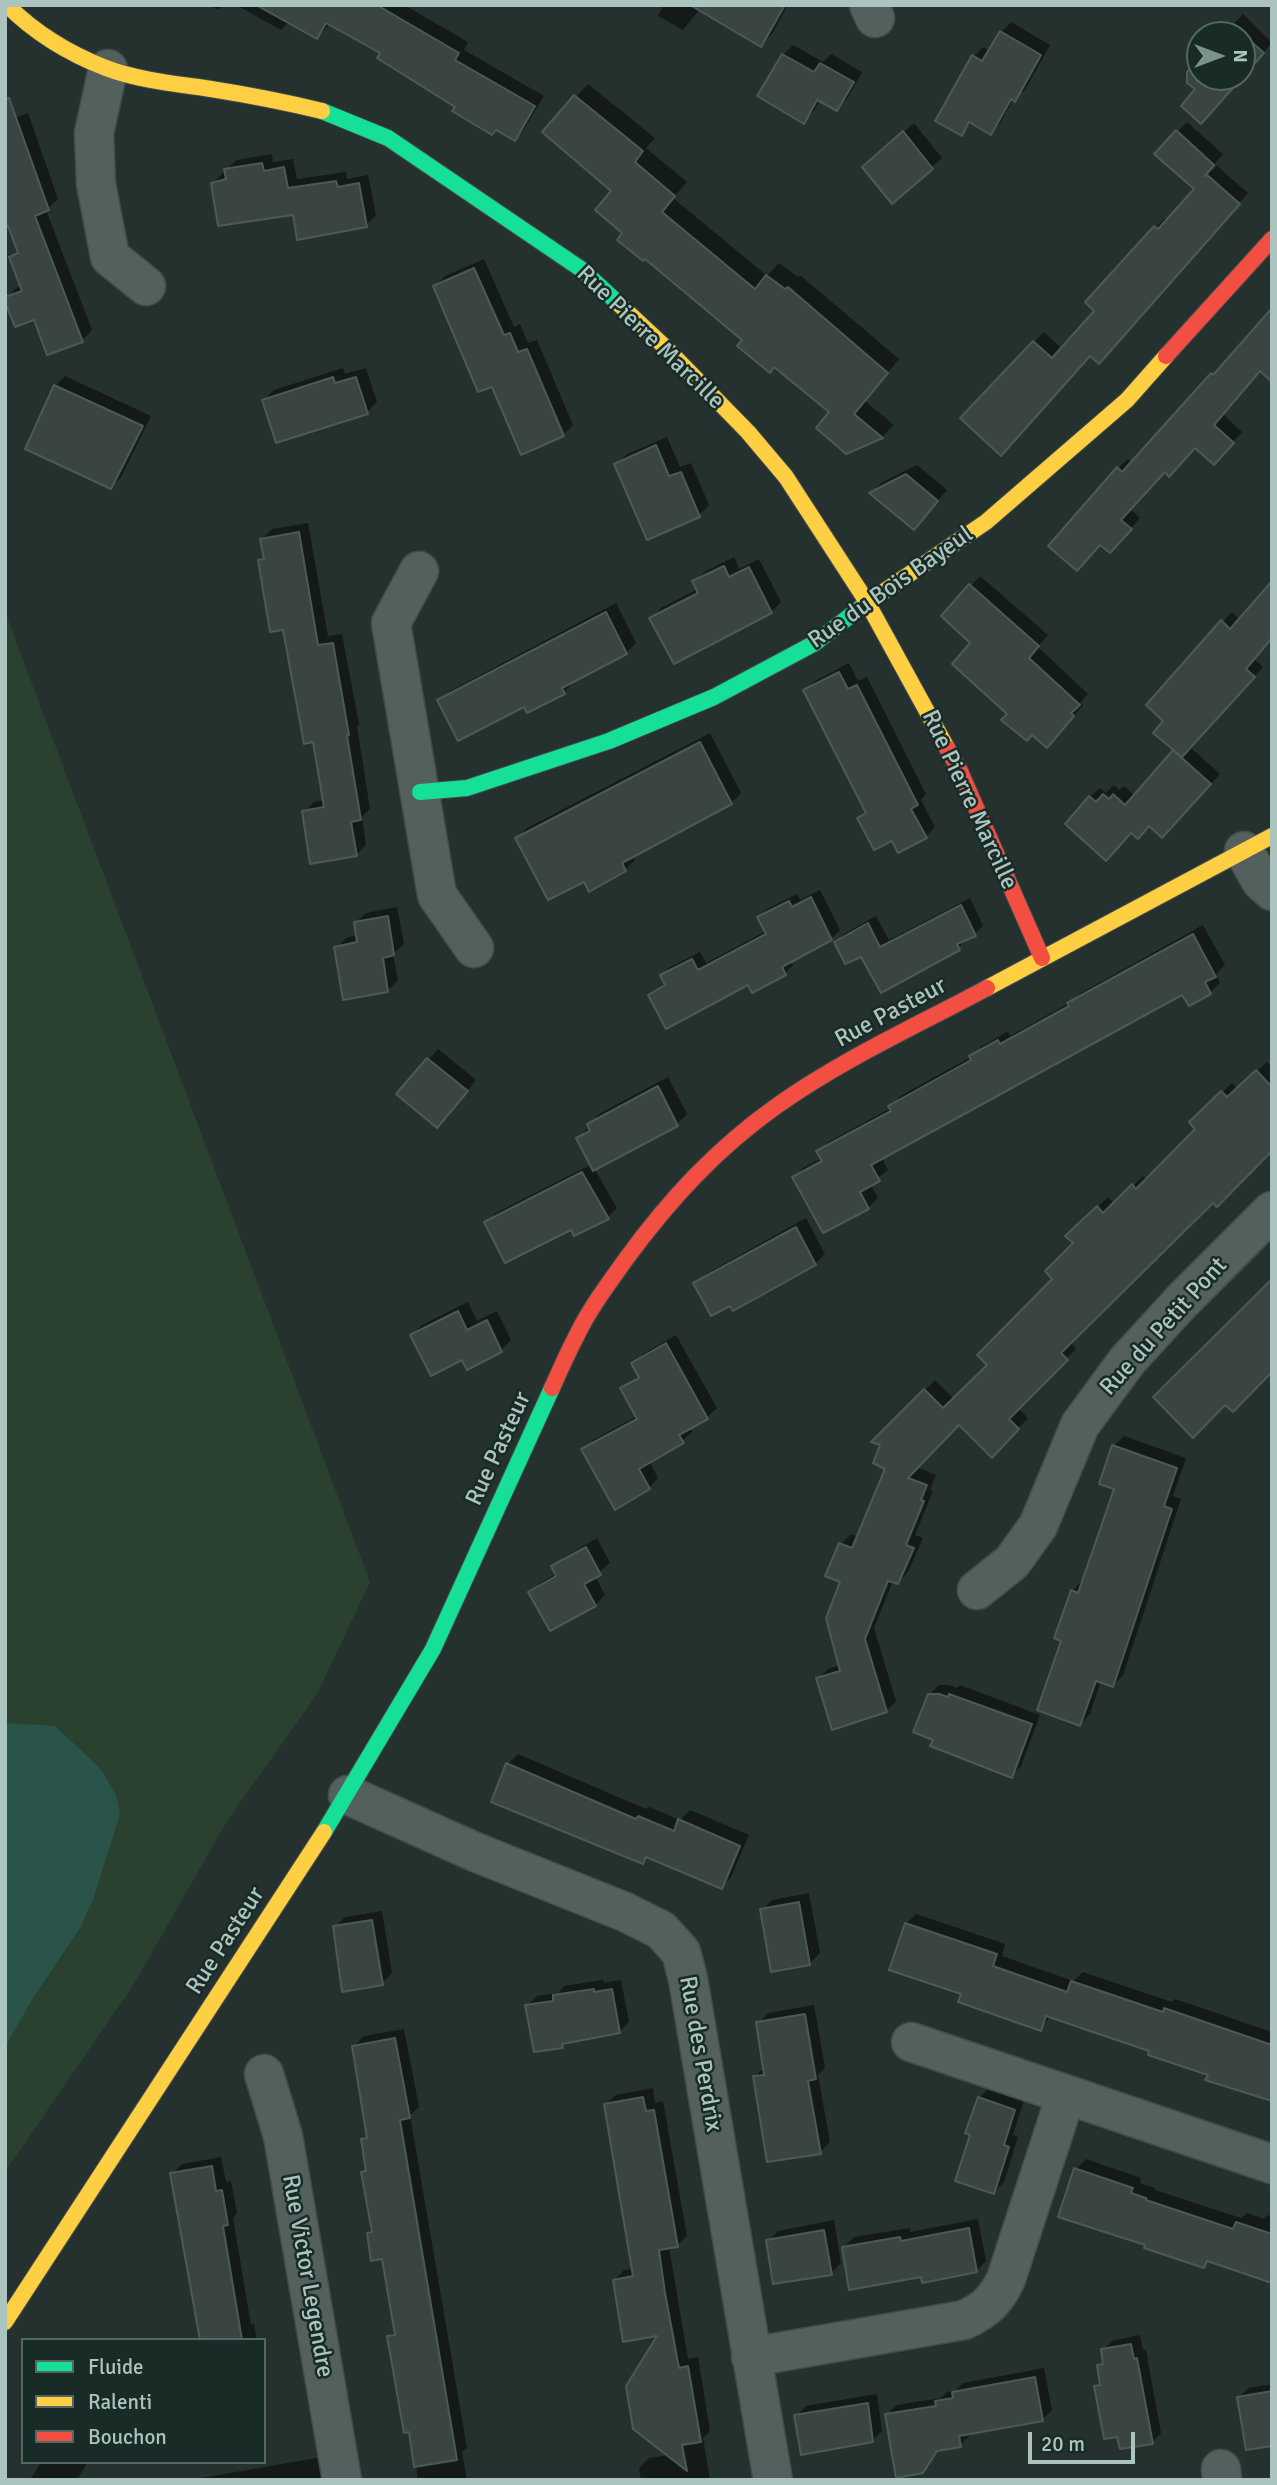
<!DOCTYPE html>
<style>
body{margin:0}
#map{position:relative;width:1277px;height:2485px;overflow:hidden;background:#25312e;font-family:Signika,sans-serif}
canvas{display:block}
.frame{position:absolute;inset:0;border:7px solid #acc4c0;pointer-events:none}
.legend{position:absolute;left:21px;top:2338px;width:245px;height:126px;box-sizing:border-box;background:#182b27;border:2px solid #536864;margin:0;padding:9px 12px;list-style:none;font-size:21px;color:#acc4c0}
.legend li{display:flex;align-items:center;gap:14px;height:35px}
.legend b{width:35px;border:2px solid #536864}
.north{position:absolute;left:1186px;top:21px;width:70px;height:70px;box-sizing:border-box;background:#182b27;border:2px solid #536864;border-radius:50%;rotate:90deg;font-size:19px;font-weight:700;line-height:28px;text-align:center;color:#acc4c0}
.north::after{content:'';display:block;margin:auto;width:24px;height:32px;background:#7d918d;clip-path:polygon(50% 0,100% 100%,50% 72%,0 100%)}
.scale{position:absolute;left:1028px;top:2432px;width:107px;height:32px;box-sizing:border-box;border:4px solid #acc4c0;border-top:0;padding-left:9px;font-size:21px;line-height:24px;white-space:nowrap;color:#acc4c0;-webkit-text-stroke:5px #182b27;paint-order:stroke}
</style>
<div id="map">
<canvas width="1277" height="2485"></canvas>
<div class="frame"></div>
<ul class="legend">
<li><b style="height:9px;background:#16e098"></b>Fluide</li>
<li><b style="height:9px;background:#ffcf43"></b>Ralenti</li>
<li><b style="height:9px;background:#f24e42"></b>Bouchon</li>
</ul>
<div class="north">N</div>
<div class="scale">20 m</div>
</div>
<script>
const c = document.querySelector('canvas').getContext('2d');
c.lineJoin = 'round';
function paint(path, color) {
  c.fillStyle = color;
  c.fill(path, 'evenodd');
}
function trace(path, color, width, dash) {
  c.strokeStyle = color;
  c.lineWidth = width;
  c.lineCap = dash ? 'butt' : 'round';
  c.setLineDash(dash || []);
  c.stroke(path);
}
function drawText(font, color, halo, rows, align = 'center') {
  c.font = font + ' Signika,sans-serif';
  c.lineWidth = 5;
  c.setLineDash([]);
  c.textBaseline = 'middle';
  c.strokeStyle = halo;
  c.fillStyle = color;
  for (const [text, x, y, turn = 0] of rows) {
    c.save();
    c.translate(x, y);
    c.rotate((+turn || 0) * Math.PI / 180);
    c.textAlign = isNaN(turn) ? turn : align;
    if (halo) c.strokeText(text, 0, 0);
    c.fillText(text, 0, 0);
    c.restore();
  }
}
paint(new Path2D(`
 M5 612 370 1582 317 1694 227 1821 134 1984 5 2172Z`), '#2b412f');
paint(new Path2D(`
 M5 1723 55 1726 100 1768 116 1795 120 1814 93 1900 80 1928 33 1998 5 2047Z`), '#2a5349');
paint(new Path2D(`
 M209 5H223L218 10Z
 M236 5H340L330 24 317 37 289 22 281 30Z
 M382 5H404L468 42 464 50 544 96 524 129 514 139 457 107 382 52 380 7Z
 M664 5H788L772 34 761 45 700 9 683 30 658 16Z
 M1243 14 1272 43 1242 77V35H1223Z
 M1011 22 1050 45 1025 90 1013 99 1000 123 990 133 972 122 961 134 974 57 983 47 990 51 1001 32Z
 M793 45 823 62 831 54 862 72 847 99 837 109 820 100 814 111 804 121 783 55Z
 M588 84 655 138 646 148 687 182 673 198 767 276 779 263 798 277 801 276 899 359 865 401 894 425 882 437 847 452 831 411 745 340 625 233 613 191 544 132Z
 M5 98 14 118 28 113 58 199 46 210 92 330 82 340 35 318 6 298 16 288 22 286 11 257 19 249 5 215Z
 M1187 122 1223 154 1210 169 1212 171 1217 166 1248 193 1109 352 1090 354 963 418 1044 332 1062 349 1096 311 1155 228 1165 218 1168 220 1196 188 1177 132Z
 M914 123 942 158 892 201 874 158Z
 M272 154 273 162 293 159 297 179 346 172 347 179 368 175 376 215 366 225 294 213 213 183 223 173 227 172 226 170 236 160Z
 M484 259 514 327 520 324 528 343 537 340 573 425 563 435 493 384 435 286 445 276Z
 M1222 364 1261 369 1223 414 1242 432 1223 453 1195 447 1165 470 1130 509 1140 518 1120 541 1118 468 1128 459 1132 462Z
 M343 368 345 374 366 368 377 402 367 412 264 400 274 390Z
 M65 376 151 416 121 477 111 487 55 386Z
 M667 437 680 467 691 463 709 505 699 515 617 464 627 454Z
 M917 465 947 490 924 518 871 493 881 483Z
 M308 523 328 636 342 634 359 724 357 726 370 809 362 817 366 845 356 855 304 812 314 802 325 800 315 740 284 628 260 561 265 556 262 539 272 529Z
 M734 557 739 569 759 559 781 602 771 612 651 618 661 608 698 589 695 582 704 572Z
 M980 576 1048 635 1038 647 1088 694 1080 703 1083 705 1057 736 972 643 971 586Z
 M1272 583V639L1254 659 1263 667 1190 747 1220 774 1172 826 1150 824 1131 831 1106 858 1090 797 1100 788 1106 793 1114 785 1119 790 1124 786 1135 796 1176 750 1166 721 1148 705 1232 612 1240 620Z
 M616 603 636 643 626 653 573 680 574 682 564 692 524 705 440 701 450 691Z
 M849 663 858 681 867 677 926 794 921 800 935 827 926 837 893 839 859 818 867 810 805 690 815 681Z
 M710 733 741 793 731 803 632 855 635 860 625 870 517 838 527 828Z
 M820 890 840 930 831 939 791 960 793 965 785 973 749 983 650 995 666 982 662 975 670 967 700 952 706 963 766 931 759 917 767 909 797 894 800 900Z
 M970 898 983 926 975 934 966 938 959 948 862 955 836 942 844 934 876 916 889 940Z
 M397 907 404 944 393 954 398 980 388 990 336 948 346 938 358 935 355 923 366 913Z
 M1203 925 1225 965 1216 974 1220 983 1210 992 1189 1004 1182 993 882 1157 888 1170 870 1184 878 1198 868 1208 794 1177 804 1167 822 1158 819 1151 828 1142 891 1108 900 1096 971 1057 981 1047 1008 1031 1010 1036 1071 1002 1079 994Z
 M438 1049 476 1080 447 1116 399 1093Z
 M1267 1062 1272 1067V1150L1213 1200 1070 1342 1076 1349 1018 1408 1028 1418 992 1456 959 1423 916 1467 936 1475 930 1490 933 1491 915 1535 923 1538 908 1572 898 1582 893 1581 874 1628 896 1701 886 1711 818 1679 828 1669 840 1665 842 1581 841 1544 851 1534 859 1537 888 1468 882 1444 875 1441 935 1380 954 1399 989 1365 1055 1279 1075 1243 1068 1236 1108 1197 1114 1204 1143 1176 1147 1180 1198 1129 1202 1112 1232 1083 1238 1089Z
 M668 1077 687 1114 677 1124 594 1168 617 1208 608 1217 572 1228 486 1222 496 1213 592 1164 578 1138 590 1127 589 1124 599 1114Z
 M806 1218 825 1254 815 1264 731 1303 696 1284 706 1274Z
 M468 1302 477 1321 497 1311 511 1340 501 1350 468 1367 463 1358 412 1335 422 1325Z
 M676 1335 717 1408 707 1417 689 1427 692 1432 682 1441 649 1461 658 1478 649 1488 584 1449 593 1440 637 1416 623 1389 640 1375 633 1364 643 1354Z
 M1124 1436 1186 1458 1173 1496 1181 1499 1123 1675 1113 1685 1101 1681 1090 1714 1080 1724 1063 1640 1072 1591 1082 1581 1116 1488 1114 1446Z
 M597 1538 610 1563 595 1576 605 1595 595 1605 530 1593 540 1583 557 1573 553 1567 564 1557Z
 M939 1685H949L957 1688 960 1685 1040 1715 1021 1766 1011 1776 935 1739 929 1695Z
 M518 1754 646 1809 649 1807 680 1820 690 1810 749 1835 731 1877 722 1887 648 1856 643 1862 493 1801 508 1764Z
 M809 1893 820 1953 810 1963 772 1970 762 1910 772 1900Z
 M382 1911 392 1973 382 1983 335 1927 345 1917Z
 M916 1914 1005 1944 1002 1956 1073 1981 1083 1972 1172 2002 1175 1999 1272 2032V2100L1152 2050 1051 2016 1040 2029 963 1993 906 1924Z
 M603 1980 604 1983 621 1980 629 2022 619 2032 567 2041 562 2046 527 2006 537 1996 558 1993 564 1986Z
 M814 2005 825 2068 818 2075 830 2142 820 2152 754 2077 765 2067 758 2023 768 2013Z
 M404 2029 419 2107 410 2115 467 2448 462 2452 467 2480H418L411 2430 389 2337 396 2331 383 2257 368 2233 374 2228 363 2173 367 2169 363 2140 368 2134 354 2046 364 2036Z
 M653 2088 655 2103 663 2101 687 2236 677 2246 669 2247 688 2359 698 2357 710 2431 703 2438 710 2480H641L639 2468 649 2458 669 2455 661 2334 615 2280 624 2270 633 2269 606 2104 616 2095Z
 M989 2088 1024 2100 1013 2135 1018 2137 1004 2182 994 2192 973 2134 979 2098Z
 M221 2157 226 2182 231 2181 237 2213 233 2218 251 2325 254 2324 257 2340H202L172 2174 182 2164Z
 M1086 2159 1141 2178 1140 2183 1155 2188V2190L1241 2218 1247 2213 1264 2219 1267 2215 1272 2217V2281L1209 2261 1204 2266 1147 2244 1076 2169Z
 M978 2219 986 2261 976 2271 923 2275 844 2247 854 2237 910 2228V2232Z
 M834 2220 841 2263 831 2273 768 2241 778 2231Z
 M1140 2335 1143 2350H1146L1161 2433 1152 2442 1096 2387 1101 2382 1099 2366 1104 2360 1103 2350 1112 2341Z
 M1044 2368 1052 2410 1042 2420 969 2433 970 2435 960 2445 941 2448 922 2471 887 2415 896 2405 941 2398 947 2392 955 2391 963 2383Z
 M1272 2384V2444L1238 2398 1249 2388Z
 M877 2394 882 2431 872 2441 796 2416 806 2406Z
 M323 2457 326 2480H189Z
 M41 2462H88L77 2480H30Z`), '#0007');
const building = new Path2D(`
 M256 5H377L459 53 455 60 535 106 515 141 496 130 492 135 452 111 455 107 377 58 380 53 326 23 317 39Z
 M690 5H785L761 47Z
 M1226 29H1237L1264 53 1201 124 1181 106 1195 89 1187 83V72L1200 58V77H1242V35H1221Z
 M1000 31 1041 55 1015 102 1011 99 991 135 969 122 962 136 935 121 972 55 982 61Z
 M782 54 814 72 820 63 854 82 837 111 817 100 804 124 757 96Z
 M574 95 643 151 635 162 675 196 662 212 755 289 766 275 785 289 788 287 888 373 854 414 883 438 846 454 816 428 829 412 774 367 770 373 737 346 742 340 645 259 643 261 617 240 622 233 595 210 611 191 542 132Z
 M9 98 49 210 35 216 83 342 47 355 34 320 15 327 5 302V297L22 291 9 257 18 253 8 226 5 227V99Z
 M1176 130 1214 165 1205 176 1206 174 1240 204 1099 364 1090 356 1001 456 960 418 1033 341 1052 358 1094 311 1085 302 1154 226 1158 229 1194 189 1154 154Z
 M903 131 933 169 892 204 862 167Z
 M262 163 264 171 284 167 288 188 336 181 338 187 359 183 367 227 297 240 293 215 218 226 211 183 226 179 224 169Z
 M474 268 504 335 510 333 518 352 527 349 564 436 521 455 492 387 478 392 433 286Z
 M1272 308V382L1260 371 1214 425 1234 443 1214 465 1195 448 1169 477 1165 472 1121 520 1132 529 1110 553 1100 545 1077 571 1048 546 1117 467 1122 472 1211 373 1213 375Z
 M333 377 335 383 356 377 368 414 276 443 262 400Z
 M54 385 143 426 111 489 25 449Z
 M656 445 669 476 681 472 700 517 647 540 614 464Z
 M906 474 938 501 914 530 869 493Z
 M299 532 318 645 333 643 349 735 347 736 361 820 351 822 357 856 310 864 302 811 324 807 313 742 304 744 283 630 270 632 258 560 264 559 260 539Z
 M724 566 729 577 749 567 772 613 674 664 649 618 698 593 692 581Z
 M1272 581V638L1246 669 1255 677 1182 757 1153 733 1163 721 1146 705 1221 620 1230 629Z
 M969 584 1039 646 1029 658 1080 705 1071 713 1074 716 1047 748 1032 735 1027 741 1001 720 1007 714 952 664 970 643 941 616Z
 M606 612 627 654 562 688 565 694 527 713 524 707 458 741 437 700Z
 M839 672 848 689 857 685 918 805 911 809 927 838 898 853 892 841 874 850 857 818 866 813 803 690Z
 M700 742 732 804 622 863 626 871 589 892 584 882 548 900 515 838Z
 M1173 750 1211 784 1162 838 1149 826 1138 839 1131 833 1106 861 1065 824 1089 796 1096 802 1103 794 1109 799 1113 794 1125 805Z
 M811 897 832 940 782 967 786 975 752 993 748 985 666 1029 648 995 665 985 660 975 692 959 698 970 766 934 757 917 789 901 792 907Z
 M961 905 976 936 957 944 960 950 881 993 861 957 845 964 834 942 868 923 880 947Z
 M388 916 394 955 383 958 388 992 343 1000 334 947 357 942 354 922Z
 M1193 934 1216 977 1205 982 1211 994 1189 1006 1182 995 871 1165 880 1181 860 1192 869 1209 823 1233 792 1177 822 1161 816 1151 891 1111 888 1106 971 1060 969 1056 998 1040 1000 1044 1069 1006 1067 1003Z
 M427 1058 468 1091 437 1128 396 1094Z
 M1256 1070 1272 1087V1151L1217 1207 1213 1203 1061 1353 1068 1360 1009 1419 1019 1429 992 1458 959 1425 908 1478 927 1485 921 1500 924 1501 906 1545 914 1548 898 1584 888 1581 865 1639 887 1712 832 1730 816 1678 840 1671 826 1618 840 1582 825 1576 839 1543 852 1548 885 1469 873 1463 880 1445 871 1442 924 1389 943 1408 987 1365 977 1355 1052 1279 1045 1271 1073 1243 1065 1236 1097 1206 1103 1213 1132 1184 1136 1189 1195 1129 1189 1122 1221 1091 1227 1097Z
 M658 1086 678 1126 593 1171 576 1138 590 1131 587 1124Z
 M582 1172 609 1219 574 1236 571 1230 505 1263 484 1222Z
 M796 1227 816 1265 733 1311 730 1306 711 1316 693 1283Z
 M1272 1279V1372L1233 1412 1225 1405 1193 1438 1153 1397Z
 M458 1311 467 1330 487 1320 502 1352 467 1370 462 1360 431 1376 410 1335Z
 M666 1343 708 1419 679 1435 684 1443 639 1469 650 1489 615 1510 581 1449 637 1419 620 1388 639 1378 631 1363Z
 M1112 1445 1177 1468 1164 1506 1172 1509 1113 1687 1096 1681 1080 1726 1037 1710 1061 1641 1054 1638 1063 1613 1071 1590 1078 1593 1114 1489 1099 1484Z
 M586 1547 601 1575 584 1584 596 1606 550 1631 528 1592 556 1576 551 1566Z
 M928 1694H939L948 1697 949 1694 1032 1724 1012 1778 930 1746 933 1740 913 1732Z
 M506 1763 636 1819 638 1816 674 1831 678 1819 740 1846 722 1889 646 1857 643 1864 491 1802Z
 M799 1902 810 1965 771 1972 760 1909Z
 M372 1920 383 1985 342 1992 333 1926Z
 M905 1923 997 1954 993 1966 1067 1992 1071 1981 1163 2012 1164 2008 1272 2045V2101L1205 2080 1208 2075 1148 2055 1149 2051 1046 2016 1041 2031 958 2002 961 1994 889 1970Z
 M594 1989V1992L612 1989 620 2033 562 2044 563 2048 534 2052 525 2005 553 2001V1995Z
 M805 2014 816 2079 808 2081 821 2154 767 2162 753 2076 764 2075 756 2022Z
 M395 2038 410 2118 400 2120 457 2460 414 2467 409 2432 404 2433 387 2336 395 2335 382 2259 371 2261 367 2233 372 2232 361 2172 366 2171 361 2139 367 2138 352 2046Z
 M643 2097 646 2111 654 2110 678 2247 659 2250 665 2293 679 2368 688 2366 701 2442 682 2445 687 2471 633 2429 626 2386 657 2336 623 2342 613 2280 633 2276 604 2104Z
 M978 2097 1015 2110 1004 2145 1009 2147 994 2194 955 2181 970 2135 965 2133Z
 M212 2166 216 2191 222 2190 228 2225 223 2226 242 2340H200L170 2173Z
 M1074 2168 1133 2188 1131 2193 1146 2198V2200L1233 2229 1236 2222 1272 2234V2283L1207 2261 1204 2268 1144 2248 1145 2245 1058 2217Z
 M969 2228 977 2272 922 2283 921 2277 849 2290 842 2247 900 2237 901 2241Z
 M824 2230 832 2275 773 2284 766 2240Z
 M1131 2344 1134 2359 1137 2358 1153 2444 1120 2449 1117 2437 1104 2439 1094 2386 1100 2385 1097 2365 1103 2364 1101 2349Z
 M1035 2377 1043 2421 959 2436 961 2447 937 2451 923 2473 896 2478 885 2414 936 2406 935 2401 953 2398 952 2392Z
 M1272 2391V2446L1246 2450 1237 2397Z
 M868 2403 873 2442 801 2455 794 2415Z`);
paint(building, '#3a4542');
trace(building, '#4b5a57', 2);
const street = new Path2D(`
 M869 5 875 18
 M108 69 94 133 96 184 110 257 146 286
 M419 571 391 623 437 895 474 948
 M1244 851 1261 881 1272 891
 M977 1590 1012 1562 1038 1526 1080 1425 1127 1361 1181 1302 1272 1211
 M348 1795 475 1852 625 1912 661 1930 681 1952 688 1979 773 2480
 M911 2042 1272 2164
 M264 2074 283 2136 342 2480
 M751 2357 964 2320C986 2310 996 2300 1006 2279L1066 2095
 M1221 2469 1222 2480`);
const fast = new Path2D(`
 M322 111 388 138 581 269 620 305
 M420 792 467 788 609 741 714 697 815 643 864 605
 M324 1832 433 1649 552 1388`);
const slow = new Path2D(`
 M7 5C34 32 70 54 106 68 137 80 178 84 211 89 249 95 285 102 322 111
 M620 305 665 347 748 432 786 477 867 602 947 748
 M864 605 986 522 1127 400 1166 356
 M987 988 1272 836
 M5 2322 324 1832`);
const jam = new Path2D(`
 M1166 356 1272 239
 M947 748 959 769 1042 958
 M552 1388C560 1370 568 1352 577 1335 590 1308 609 1283 626 1259 670 1199 717 1148 778 1105 843 1059 918 1025 987 988`);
trace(street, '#424c4a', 41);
trace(fast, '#424c4a', 18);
trace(slow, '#424c4a', 18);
trace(jam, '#424c4a', 18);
trace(street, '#54605d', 38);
trace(fast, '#16e098', 16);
trace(slow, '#ffcf43', 16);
trace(jam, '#f24e42', 16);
drawText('24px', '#acc4c0', '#182b27', [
 ["Rue Pierre Marcille",650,338,44],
 ["Rue du Bois Bayeul",891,588,-35],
 ["Rue Pierre Marcille",969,800,65],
 ["Rue Pasteur",891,1013,-28],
 ["Rue du Petit Pont",1164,1327,-48],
 ["Rue Pasteur",499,1449,-65],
 ["Rue Pasteur",226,1941,-57],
 ["Rue des Perdrix",700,2054,80],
 ["Rue Victor Legendre",307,2276,80]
]);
</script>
